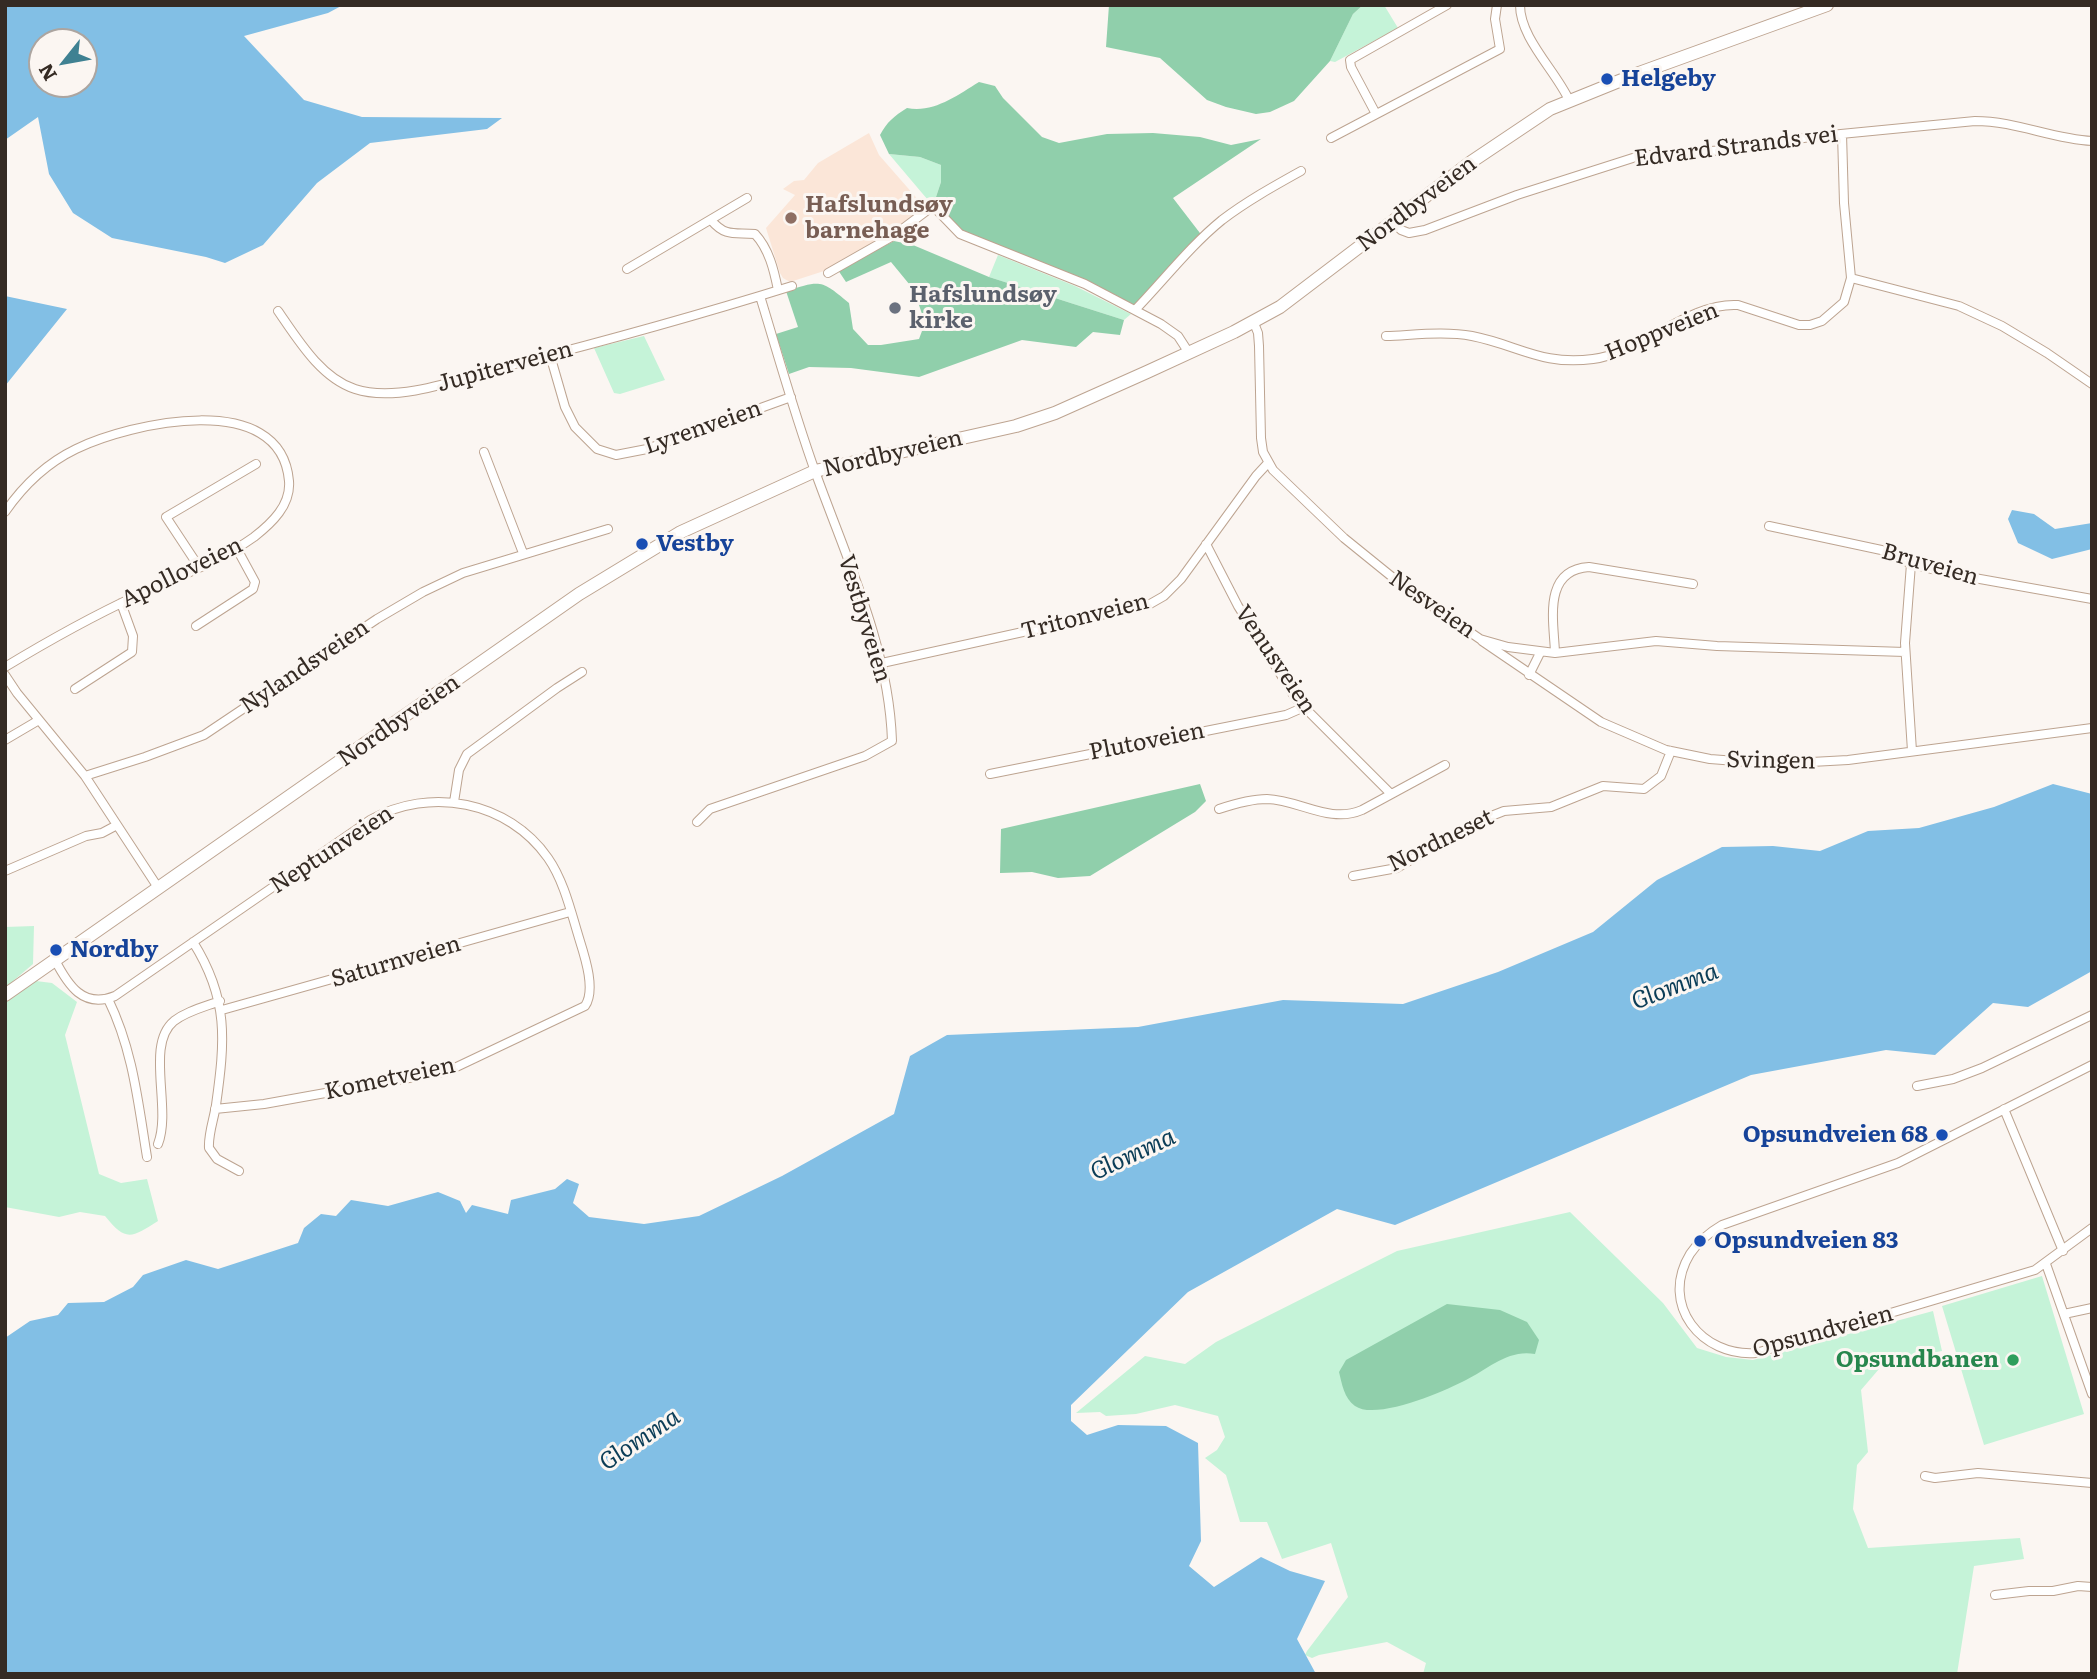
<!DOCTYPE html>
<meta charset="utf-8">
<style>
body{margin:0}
#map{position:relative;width:2097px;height:1679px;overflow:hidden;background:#fbf6f2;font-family:Literata,serif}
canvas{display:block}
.frame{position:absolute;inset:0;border:7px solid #352b24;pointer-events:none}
.north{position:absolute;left:28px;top:28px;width:70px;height:70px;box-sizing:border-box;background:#fbf6f2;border:2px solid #aca5a0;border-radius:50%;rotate:239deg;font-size:19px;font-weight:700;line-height:28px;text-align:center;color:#352b24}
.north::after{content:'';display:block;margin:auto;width:24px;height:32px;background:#3f8192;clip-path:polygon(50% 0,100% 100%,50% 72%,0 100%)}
</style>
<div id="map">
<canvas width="2097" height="1679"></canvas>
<div class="frame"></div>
<div class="north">N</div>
</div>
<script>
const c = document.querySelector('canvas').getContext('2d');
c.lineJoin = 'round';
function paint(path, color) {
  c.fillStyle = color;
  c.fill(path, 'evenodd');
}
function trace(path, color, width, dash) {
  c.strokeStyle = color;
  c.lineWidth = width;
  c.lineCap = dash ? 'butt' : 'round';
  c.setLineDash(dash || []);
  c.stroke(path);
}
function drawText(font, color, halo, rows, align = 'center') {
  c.font = font + ' Literata,serif';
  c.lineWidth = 6;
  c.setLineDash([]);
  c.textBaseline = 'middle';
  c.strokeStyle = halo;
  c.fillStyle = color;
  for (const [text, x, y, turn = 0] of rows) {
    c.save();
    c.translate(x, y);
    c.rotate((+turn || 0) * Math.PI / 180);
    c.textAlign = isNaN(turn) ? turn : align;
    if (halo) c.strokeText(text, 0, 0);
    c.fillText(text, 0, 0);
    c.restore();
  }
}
paint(new Path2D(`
 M869 133 879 155 921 203 914 214 885 236 824 271 790 282 783 278 780 273 766 228 795 195 783 189 794 181 804 180 818 163Z`), '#fbe6d8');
paint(new Path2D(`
 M1363 5H1384L1398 28 1335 62 1330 61 1353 14Z
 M889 154 920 157 941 165V182L933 206Z
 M998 255 1075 286 1131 314 1124 320 989 277Z
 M644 336 665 380 620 394 614 393 594 348Z
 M34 926 33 964 5 988V927Z
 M36 981 52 983 77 1002 65 1035 99 1174 121 1183 147 1179 158 1221C131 1238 126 1242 105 1216L80 1212 59 1217 5 1207V1003Z
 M1570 1212 1663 1303 1697 1348 1726 1357 1753 1360 1933 1311 1942 1351 1885 1362 1861 1390 1868 1452 1857 1465 1853 1509 1868 1548 2020 1538 2024 1559 1974 1566 1957 1674H1423L1426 1663 1387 1642 1319 1655 1312 1658 1305 1655 1307 1651 1348 1597 1331 1543 1282 1559 1267 1522H1240L1226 1475 1205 1458 1217 1450 1225 1437 1218 1416 1175 1405 1136 1414 1106 1416 1100 1412 1076 1413 1145 1356 1185 1364 1216 1342 1397 1251Z
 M2042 1276 2084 1414 1984 1445 1942 1306Z`), '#c5f3d8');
paint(new Path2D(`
 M1109 5H1363L1353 14 1330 61 1294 101 1270 112 1256 114 1226 107 1207 100 1160 58 1106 47Z
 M979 82 995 86 1003 98 1042 137 1059 143 1107 134 1153 133 1200 137 1231 145 1261 139 1173 198 1203 237 1135 310 960 234 933 206 941 182V165L920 157 889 154 880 135C887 122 894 116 907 108 934 113 956 96 979 82Z
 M894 241 913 245 989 277 1124 320 1120 335 1093 332 1076 347 1022 340 919 377 851 368 809 367 789 374 776 334 798 327 786 291C822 280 821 280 849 303L853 329 868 345H881L919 339 925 323 914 290 891 262 846 282 838 270Z
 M1200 784 1206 801 1195 812 1090 876 1058 878 1032 872 1000 873 1001 829Z
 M1447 1304 1500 1310 1527 1322 1539 1340 1535 1354C1508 1349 1488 1369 1466 1380 1445 1391 1376 1421 1355 1406 1344 1398 1342 1384 1339 1372L1346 1360Z`), '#90cfab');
paint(new Path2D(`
 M5 5H343L328 13 244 36 304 100 362 117 502 118 487 129 370 143 317 183 263 245 225 263 206 257 112 238 73 213 49 174 38 117 5 140ZM42 42H84V84H42Z
 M5 296 67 309 5 386Z
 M2012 510 2034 514 2055 529 2092 523V549L2052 559 2018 543 2008 519Z
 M2053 784 2092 794V971L2028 1007 1993 1003 1935 1055 1886 1050 1751 1075 1395 1225 1337 1209 1188 1292 1071 1405V1421L1087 1435 1118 1425 1166 1426 1198 1443 1201 1541 1189 1566 1214 1587 1261 1557 1290 1571 1325 1581 1297 1639 1316 1674H5V1338L30 1321 58 1315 68 1303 104 1302 133 1287 143 1275 186 1260 218 1269 298 1243 304 1228 321 1214 336 1216 351 1200 388 1206 438 1192 460 1201 466 1213 472 1205 508 1214 511 1200 555 1189 567 1179 579 1184 573 1203 589 1217 644 1224 699 1216 782 1176 894 1114 910 1056 947 1035 1138 1027 1283 1000 1403 1004 1498 972 1593 932 1657 880 1722 847 1773 846 1820 851 1868 831 1919 828 1994 807Z`), '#82bfe5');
const street = new Path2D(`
 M1520 5C1520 38 1555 70 1569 100
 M1376 114 1351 67 1350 60 1447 5
 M1331 138 1500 49 1495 19 1497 5
 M711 220C726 238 736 232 755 234 769 249 774 270 778 290
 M1393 222 1401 230 1409 233 1425 230 1517 195 1639 156 1725 150 1810 137 1975 121C2016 121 2052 139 2092 141
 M627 269 747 198
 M828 273 893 236 933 206 960 234 1085 284 1161 324 1178 336 1189 353
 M1851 278 1959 306 2002 326 2047 353 2092 384
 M1135 310C1164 280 1190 246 1222 220 1247 201 1274 186 1301 171
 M278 311C298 340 321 378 355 389 400 404 467 376 511 365 605 341 699 315 792 286
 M1254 323 1258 333 1259 346 1261 438 1263 452 1273 470 1344 538 1407 589 1480 639 1508 647 1555 653 1656 641 1717 646 1905 652
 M1386 336C1414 335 1445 331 1472 336 1518 345 1542 366 1593 359 1642 353 1688 302 1738 305L1799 325H1810L1822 321 1844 302 1851 278 1844 203 1842 134
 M550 355 565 407 575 427 597 449 616 455 647 449 791 397
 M484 452 523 553
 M5 512C23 486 47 463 76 449 130 423 281 388 289 481 291 505 272 523 254 537 219 562 175 578 136 596 91 617 48 641 5 667
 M1769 526 1886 551 1911 564 1952 574 2092 599
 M1206 544 1238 606 1296 699 1391 794
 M1911 564 1905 643 1912 751
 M199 567 166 517 256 464
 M196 626 253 589 255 582 237 549
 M1482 641 1601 722 1666 750 1710 759 1775 764 1848 760 2092 728
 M1555 653C1554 622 1542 570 1589 567L1693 584
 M882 663 1150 604 1164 596 1181 579 1256 476 1268 463
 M5 675 17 693 85 776 159 889
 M1529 675 1540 653
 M75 689 132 652 133 636 121 603
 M5 740 39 720
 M990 774 1286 715 1302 708
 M85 776 145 757 204 735 377 619 423 592 463 573 608 529
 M454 802 459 770 467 754 557 688 582 672
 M1219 809C1234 804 1250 799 1267 799 1300 800 1329 824 1362 810L1445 765
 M697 822 710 809 865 756 892 741C889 648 847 560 816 474 795 416 778 355 760 296
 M5 871 86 836 102 833 117 825
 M1353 876 1397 868 1476 822 1504 811 1551 807 1603 786 1644 789 1661 776 1671 751
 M193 942C229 999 225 1041 216 1105 214 1119 208 1134 209 1148L217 1159 239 1171
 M55 960C68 985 83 1009 115 996L370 820C430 786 508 801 548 858 564 881 571 912 579 938 585 957 596 990 585 1006L448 1071 264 1104 215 1109
 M108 999C133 1050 138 1102 147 1157
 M222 1010 570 912
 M2092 1065 1898 1163 1722 1225C1710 1232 1698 1242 1690 1254 1659 1305 1702 1357 1756 1353L2035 1270 2092 1228
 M1917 1086 1953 1079 1982 1068 2092 1015
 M2004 1109 2063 1251
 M158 1144C172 1108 145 1045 174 1021 187 1011 204 1007 220 1001
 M2046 1264 2092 1394
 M2064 1314 2092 1308
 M1925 1476 1935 1478 1978 1473 2092 1483
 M1995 1595 2029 1591H2053L2078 1586 2092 1587`);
const primary = new Path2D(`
 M5 995 579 594 681 532 815 471 1016 426 1055 413 1147 372 1234 332 1280 307 1471 162 1550 109 1639 73 1827 5`);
trace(street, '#bda491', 10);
trace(primary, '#bda491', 14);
trace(street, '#fff', 8);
trace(primary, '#fff', 12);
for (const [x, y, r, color] of [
 [1607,79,7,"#1a4fb4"],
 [791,218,7,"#8d6e63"],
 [895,308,7,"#6b7280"],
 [642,544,7,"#1a4fb4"],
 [56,950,7,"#1a4fb4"],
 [1942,1135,7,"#1a4fb4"],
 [1700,1241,7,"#1a4fb4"],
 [2013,1360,7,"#2e9e5b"]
]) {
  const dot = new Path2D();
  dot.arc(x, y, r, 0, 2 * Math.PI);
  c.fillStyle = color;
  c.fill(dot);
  trace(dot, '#fbf6f2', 2.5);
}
drawText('bold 23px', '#164399', '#fbf6f2', [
 ["Helgeby",1621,79],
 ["Vestby",656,544],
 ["Nordby",70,950],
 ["Opsundveien 68",1928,1135,"right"],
 ["Opsundveien 83",1714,1241]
], 'left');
drawText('23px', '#352b24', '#fbf6f2', [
 ["Edvard Strands vei",1736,147,-7],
 ["Nordbyveien",1417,204,-37],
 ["Hoppveien",1662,332,-22],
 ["Jupiterveien",505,367,-15],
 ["Lyrenveien",703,428,-19],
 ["Nordbyveien",893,454,-13],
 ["Bruveien",1930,565,16],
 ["Apolloveien",182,573,-26],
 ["Nesveien",1432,605,35],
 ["Tritonveien",1085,617,-14],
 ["Vestbyveien",864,619,73],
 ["Venusveien",1275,660,56],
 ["Nylandsveien",305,667,-34],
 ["Nordbyveien",399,721,-35],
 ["Plutoveien",1147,742,-11],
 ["Svingen",1771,761,1],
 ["Nordneset",1441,841,-26],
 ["Neptunveien",332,850,-33],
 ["Saturnveien",396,962,-16],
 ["Kometveien",390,1079,-12],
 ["Opsundveien",1823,1332,-15]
]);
drawText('bold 23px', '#785e54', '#fbf6f2', [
 ["Hafslundsøy",805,205],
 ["barnehage",805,231]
], 'left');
drawText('bold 23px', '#5b616d', '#fbf6f2', [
 ["Hafslundsøy",909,295],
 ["kirke",909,321]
], 'left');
drawText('bold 23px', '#27864d', '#fbf6f2', [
 ["Opsundbanen",1999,1360]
], 'right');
drawText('italic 24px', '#0b3d57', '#fbf6f2', [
 ["Glomma",1675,987,-21],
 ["Glomma",1133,1155,-25],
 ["Glomma",640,1440,-34]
]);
</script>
